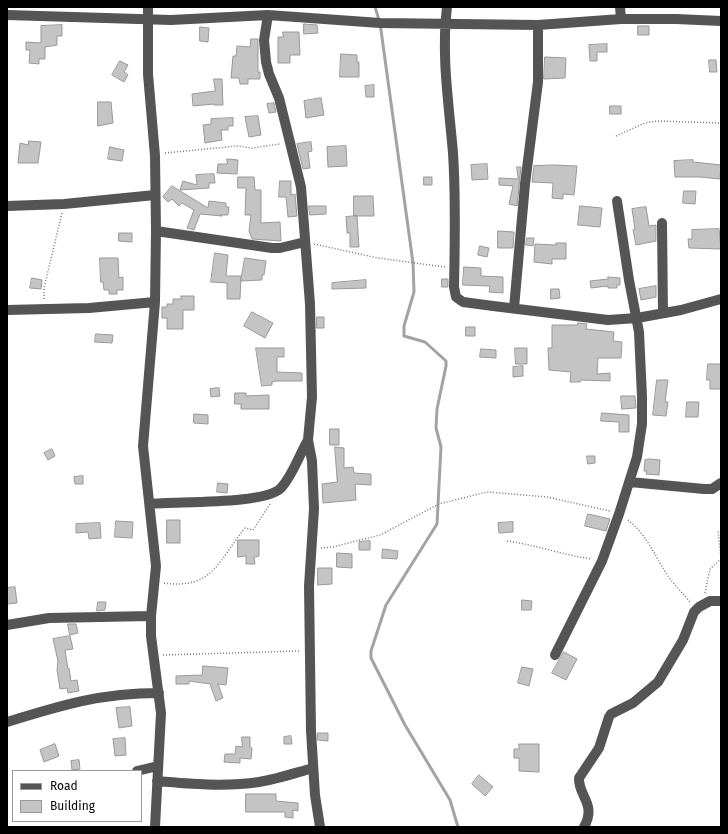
<!DOCTYPE html>
<style>
body{margin:0}
#map{position:relative;width:728px;height:834px;overflow:hidden;background:#fff;font-family:"Fira Sans",sans-serif}
canvas{display:block}
.frame{position:absolute;inset:0;border:8px solid #000;pointer-events:none}
.legend{position:absolute;left:12px;top:770px;width:130px;height:52px;box-sizing:border-box;background:#fff;border:1px solid #999;margin:0;padding:5px 7px;list-style:none;font-size:12px;color:#000}
.legend li{display:flex;align-items:center;gap:8px;height:20px}
.legend b{width:20px;border:1px solid #999}
</style>
<div id="map">
<canvas width="728" height="834"></canvas>
<div class="frame"></div>
<ul class="legend">
<li><b style="height:5px;background:#555"></b>Road</li>
<li><b style="height:11px;background:#c4c4c4"></b>Building</li>
</ul>
</div>
<script>
const c = document.querySelector('canvas').getContext('2d');
c.lineJoin = 'round';
function trace(path, color, width, dash) {
  c.strokeStyle = color;
  c.lineWidth = width;
  c.lineCap = dash ? 'butt' : 'round';
  c.setLineDash(dash || []);
  c.stroke(path);
}
function paint(path, color) {
  c.fillStyle = color;
  c.fill(path, 'evenodd');
}
trace(new Path2D(`
 M375 7 380 23 413 263 414 292 404 326V336L425 342 446 361V366L437 409 436 428 441 447 437 524 386 605 371 651V658L405 725 450 800 458 827`), '#a3a3a3', 3);
const building = new Path2D(`
 M304 24 317 25 318 33 304 34Z
 M62 25V36H57V45L45 47V59H39V64L29 63 30 50H26V42L41 43V26Z
 M638 26H649V35H638Z
 M200 27 209 28 208 42 200 41Z
 M283 32H299L300 55H290V63H278V37H283Z
 M251 39H258V72H260V79H248V84H240L239 78H231L233 56H236L237 46 250 47Z
 M607 44V52H597V61H590L589 45Z
 M341 54 357 55V62H359V77H340Z
 M545 57 566 58 565 78 544 79Z
 M709 60H716L717 72H710Z
 M120 61 128 65 124 72 128 75 124 82 112 75Z
 M214 79H222L223 105H214V104L193 106 192 94 215 91Z
 M374 85V97H366L365 86Z
 M321 98 324 115 306 118 304 101Z
 M98 102H111L113 123 98 126Z
 M274 103 276 112 269 113 267 104Z
 M610 106H621V114H610Z
 M258 116 261 135 249 137 245 117Z
 M233 118V126H228V130H221L222 140 205 143 203 125 211 124V119Z
 M29 141 41 142 38 163H18L20 143 28 145Z
 M311 142 312 151 308 152 310 168 303 169 297 144Z
 M346 146 347 166 328 167 327 147Z
 M110 147 124 150 122 161 108 159Z
 M227 159 238 160 237 174 217 173 218 164H227Z
 M693 160V162L721 165 720 179 700 177H675L674 161Z
 M487 164 488 179 472 180 471 165Z
 M554 165 577 166 574 195 563 194V199L552 198 553 183 532 182 534 166Z
 M517 167H521L517 206 509 204 513 186 499 185V178L518 179Z
 M214 174 215 183H209V188L180 190 183 181 197 185 196 175Z
 M238 177H254L255 190H261V223L280 222 281 241 252 239 249 231 251 215H245L246 188H238Z
 M424 177H432V185H424Z
 M280 181H291V195L295 194 297 216 288 217 286 197H279Z
 M172 186 208 208 209 201 226 203V207H229L228 215H220L222 216 200 214 194 230 187 228 194 210 182 203 179 206 172 199 168 202 163 197Z
 M684 191H696L695 204 683 203Z
 M354 196H373L374 216H354Z
 M309 206H326V214L310 215Z
 M580 206 602 208 600 227 578 225Z
 M646 207 649 226 656 225V241L636 245 633 230 635 229 632 209Z
 M357 216 359 247H350V233H347V230L346 217Z
 M719 229 721 249 689 248 688 239H692V230Z
 M498 231 514 232 513 248H498Z
 M119 233H132V242L119 241Z
 M527 238H534L533 246 526 245Z
 M556 243H566V259H552V264L534 262 535 244 556 245Z
 M480 246 489 248 487 257 478 255Z
 M215 253 228 255 226 276H241L240 299H227V283L211 282Z
 M100 258H118L119 278 123 277V290H117V294H109V290H104L103 282H101Z
 M245 258 266 261 264 275H262V280L241 281Z
 M464 267 481 268V276L503 277V293L489 292 490 286 463 285Z
 M608 277 620 278V285H617V288H608V286L591 288 590 281 608 279Z
 M32 278 42 280 41 289 30 288Z
 M442 279H448V287H442Z
 M366 280V288L332 289V283Z
 M656 286V297L641 300 639 289Z
 M551 289H559L560 298 551 299Z
 M181 296H194V310H183V329H167V318H162V307H167V304H173V299H181Z
 M252 312 273 323 265 338 244 326Z
 M317 317H324V328H317Z
 M578 323 587 324 586 329 614 332 613 341 622 342 621 358H598L597 374 610 373V381L581 380 580 382H570L571 372 549 370 548 348H552V325H577Z
 M466 327H475V336H466Z
 M96 334 113 335 112 343 95 342Z
 M256 348H284V357H277V372L302 373V381H276L272 382V385L262 386Z
 M515 348H527V364H516Z
 M481 349 496 350V358L480 357Z
 M708 364H721V389H710V380H707Z
 M523 366V376L513 377V367Z
 M657 380H668L665 402H668L666 416 653 415Z
 M219 388 220 396 211 397 210 389Z
 M235 393H246V396L269 395V409H241V404H235Z
 M621 396H635L636 408 622 409Z
 M687 402H699L698 417H686Z
 M602 413 629 415V432H619V422L601 421Z
 M194 414 208 415V424L194 423Z
 M330 429H339V445H330Z
 M335 447 344 448V468L353 467 354 473 371 474V485L355 484 356 500 323 503 322 484 337 482Z
 M52 449 55 456 48 460 44 453Z
 M587 456H595V463L588 464Z
 M650 459 660 460 659 475 646 474 647 471H644L645 460Z
 M83 476V484H75L74 477Z
 M218 483 228 484 227 493 217 492Z
 M588 514 610 519 606 531 585 526Z
 M167 520H180V543H167Z
 M116 521 133 522 132 538 115 537Z
 M513 522V532L499 533 498 523Z
 M100 523 101 538 89 539 88 532 76 533V524Z
 M238 540H259V556L254 557 255 564H246V556L238 557Z
 M370 541V550H359V542Z
 M383 549 398 551 397 559 382 558Z
 M337 553 352 554V568L337 567Z
 M318 568H332V584L318 585Z
 M15 587 17 603 7 604V588Z
 M522 600 532 601 531 610H522Z
 M98 602H106L105 610 97 611Z
 M68 624H76L78 633 70 635Z
 M70 636 73 649 65 650 68 669 69 668 71 681 77 680 79 691 68 693 67 688 60 689 57 670 58 661 53 639Z
 M564 652 577 659 566 680 552 673Z
 M203 666 228 668 226 685 218 684 223 698 216 701 210 684 189 681V684H176V676L202 675Z
 M522 667 533 669 529 686 518 683Z
 M130 707 132 726 119 728 116 708Z
 M318 733H328V741L318 740Z
 M291 736 292 744H284V737Z
 M242 737H250V747L252 748 251 759 240 758V763L224 762 225 754H235L236 746 242 747Z
 M125 738 126 755 115 756 113 739Z
 M55 744 59 756 44 762 40 750Z
 M519 744H539V772L519 771V758H514V749H519Z
 M79 760 80 769 72 770 71 761Z
 M479 775 493 787 485 796 472 784Z
 M246 794H276V801L298 803V811L293 810V818L285 817V812H246Z`);
paint(building, '#c4c4c4');
trace(building, '#999', 1);
trace(new Path2D(`
 M616 136 645 123 657 121 721 123
 M165 153 237 146 252 148 280 144
 M314 244 378 258 445 267
 M44 299V288L62 213
 M628 520C646 534 654 554 666 573 673 584 682 592 690 602
 M507 541C536 545 563 555 592 559
 M321 548 333 547 380 535 439 504 487 492 547 497 610 511
 M164 583C214 590 219 559 245 528L253 530 270 504
 M705 593 710 569 721 559 718 530
 M163 655 299 651`), '#777', 1.5, [1, 2]);
trace(new Path2D(`
 M148 7V74L155 156 156 231 155 302 143 446 156 566 151 616V636L161 713 155 827
 M447 7C441 55 449 105 453 153 456 198 455 243 454 287L456 297 463 302 493 306 608 320 637 318 681 310 721 299
 M620 7 621 19
 M7 15 171 20 268 15 380 23 538 25 621 19H676L721 21
 M268 15 264 40 266 62 269 74 279 98 301 187 310 304 312 397 308 440 312 461 314 509 309 586 311 731 315 795 320 827
 M7 206 64 204 155 195
 M662 223 663 313
 M156 231 272 248H280L305 242
 M514 308 525 184 538 82V25
 M7 310 89 308 155 302
 M630 482 704 489H712L721 483
 M150 504C177 501 264 505 281 488 293 475 299 455 308 440
 M7 625 49 618 151 616
 M555 655 602 561 619 514 637 457 642 424V397L639 332 629 280 617 201
 M7 722C62 705 101 693 159 693
 M137 771 158 766
 M157 781C191 784 225 787 259 782 277 779 295 773 313 768
 M584 827C597 804 578 796 579 778L599 748 609 717 611 714 633 703 658 682 683 640 694 612 699 607 710 601H721`), '#555', 10);
</script>
